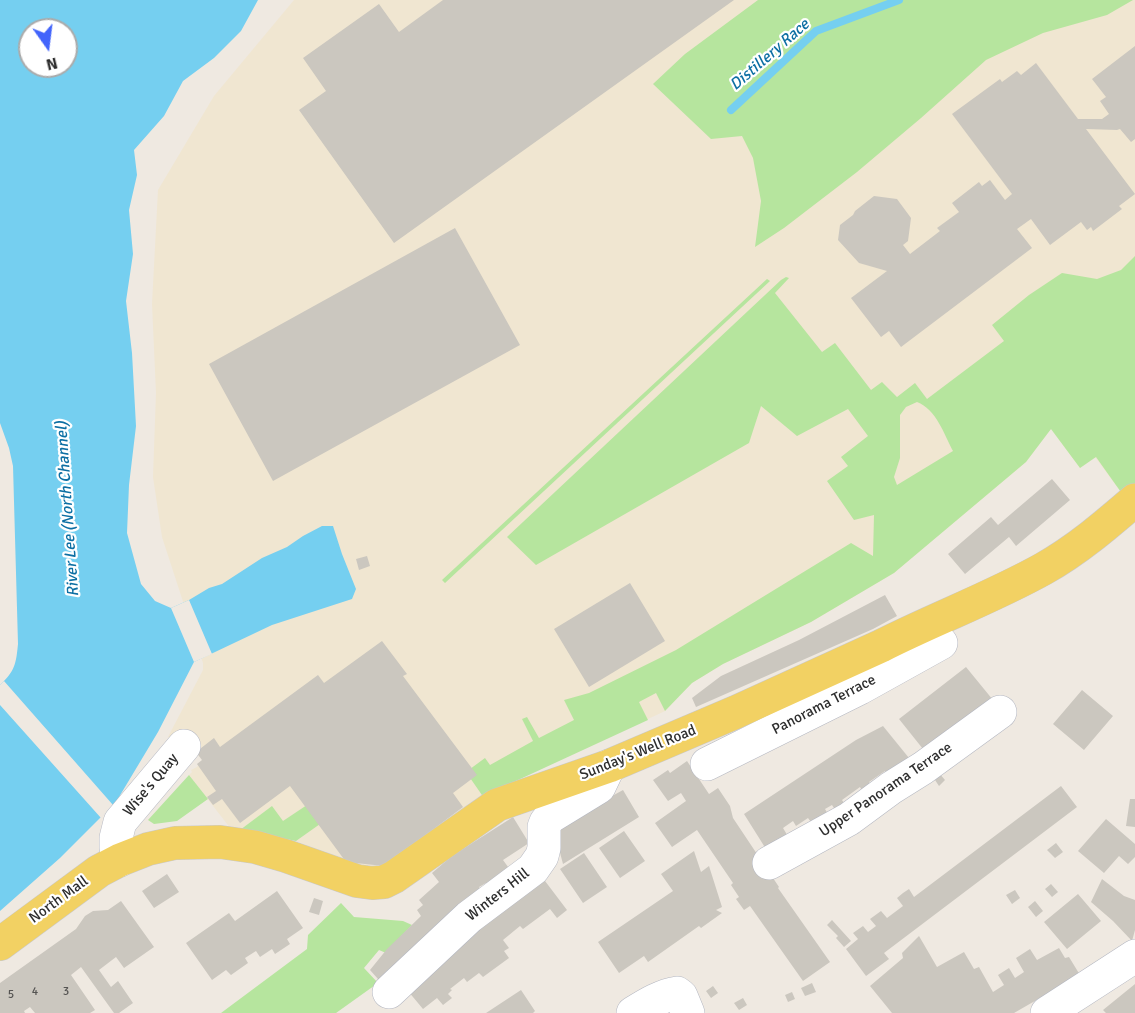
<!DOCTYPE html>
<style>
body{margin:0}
#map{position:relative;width:1135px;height:1013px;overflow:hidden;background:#efe9e1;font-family:Signika,sans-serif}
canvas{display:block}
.north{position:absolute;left:18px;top:18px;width:60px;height:60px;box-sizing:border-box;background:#fff;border:2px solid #ababab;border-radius:50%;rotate:166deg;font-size:16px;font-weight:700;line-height:24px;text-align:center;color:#2e2e2e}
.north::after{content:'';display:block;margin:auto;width:21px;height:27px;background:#4264fb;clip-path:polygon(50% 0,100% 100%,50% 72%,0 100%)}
</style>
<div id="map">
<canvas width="1135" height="1013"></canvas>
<div class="north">N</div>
</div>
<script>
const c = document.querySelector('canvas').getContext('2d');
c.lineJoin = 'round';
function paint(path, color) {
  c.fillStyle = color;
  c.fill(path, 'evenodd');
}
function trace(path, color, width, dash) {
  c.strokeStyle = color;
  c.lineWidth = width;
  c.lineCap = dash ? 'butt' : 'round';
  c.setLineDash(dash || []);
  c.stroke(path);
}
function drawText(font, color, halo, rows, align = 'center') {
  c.font = font + ' Signika,sans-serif';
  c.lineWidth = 4.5;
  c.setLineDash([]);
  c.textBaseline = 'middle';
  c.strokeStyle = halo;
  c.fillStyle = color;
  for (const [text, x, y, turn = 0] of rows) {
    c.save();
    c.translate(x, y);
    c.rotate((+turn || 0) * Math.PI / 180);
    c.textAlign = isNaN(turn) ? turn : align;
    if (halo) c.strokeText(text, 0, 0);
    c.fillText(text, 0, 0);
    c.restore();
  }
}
paint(new Path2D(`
 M294 0H1135V483L1123 495 1095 457 1080 468 1051 429 1026 462 894 573 811 622 723 664 692 683 665 711 492 792 388 868 350 866 296 841 237 829H231L189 775 192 772 191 770 197 767 202 760 196 752 168 737 203 670V663L162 537 153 477 156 393 152 304 158 190 214 96Z`), '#f0e6d1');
paint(new Path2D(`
 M758 0H1133L1107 15 1043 33 986 60 921 118 857 172 784 228 755 247 761 201 753 158 742 136 711 139 653 84 685 54Z
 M1135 256V483L1123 495 1096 457 1080 468 1051 429 1026 462 894 573 811 622 723 664 692 683 665 711 656 693 639 702 648 720 492 792 484 798 466 772 485 758 490 765 533 741 522 719 527 717 539 738 574 720 564 700 589 693 676 650 851 543 873 556 874 515 854 520 827 481 848 466 841 457 868 436 848 409 797 436 761 406 749 443 536 565 507 537 781 280 786 277 789 278 775 293 822 352 835 343 871 390 882 382 897 397 915 383 927 399 1004 341 992 325 1029 295 1062 273 1097 279 1121 270ZM917 402C936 409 944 434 953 451L897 485 894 477 900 458V415L906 407Z
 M767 279 770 281 445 583 442 580Z
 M189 775 208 799 177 821 154 824 148 820Z
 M307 805 320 824 296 841 240 830 272 806 283 821Z
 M341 903 354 917 403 921 412 925 386 953 379 950 364 968 378 983 336 1013H221L307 949 308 935Z`), '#b6e59e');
paint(new Path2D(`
 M0 0H258L241 31 214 58 183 81 164 116 134 150 137 175 129 210 133 254 126 301 132 353 136 426 129 485 127 533 141 584 155 601 171 608 189 600 209 588 222 584 262 558 287 547 303 536 322 526H333L342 554 356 589 352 599 272 625 194 662 158 732 116 802 60 858 0 911V685C15 671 16 664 18 644L13 466 9 448 0 423ZM30 30H66V66H30Z`), '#75cff0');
paint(new Path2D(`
 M189 600 212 654 194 662 171 608Z
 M4 681 113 805 101 818 0 705V685Z`), '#efe9e1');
trace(new Path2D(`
 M731 110 816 31 899 0`), '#75cff0', 8);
paint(new Path2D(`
 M443 0H734L394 243 299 110 326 91 303 58 379 4 399 32Z
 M1135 46V139L1131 142 1120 129 1117 130 1086 129 1135 194 1119 206 1122 209 1093 231 1091 227 1087 230 1081 222 1050 245 1031 219 1017 229 1032 248 901 347 889 331 881 337 851 298 887 271 859 263 838 240 840 225 853 215 855 211 874 196 897 199 911 218 908 241 903 245 910 254 940 231 937 228 959 212 952 203 979 182 982 186 990 180 1005 200 1012 194 952 114 1000 79 1002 82 1017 71 1021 75 1036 63 1078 119H1102L1109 114 1100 101 1106 97 1092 79Z
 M455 228 520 345 273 481 209 364Z
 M1052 479 1070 500 1016 546 1009 537 965 574 948 554 991 517 998 525Z
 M367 556 370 566 359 570 356 559Z
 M630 583 665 641 589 687 554 629Z
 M885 595 897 616 873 629 696 707 692 698 721 676 799 640Z
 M382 641 407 674 403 676 477 775 453 793 463 807 384 866 346 862 290 786 240 823 222 799 213 805 207 797 216 791 197 764 202 760 196 752 214 738 220 747 318 675 324 683Z
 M966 667 993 700 923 749 899 719Z
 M1082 690 1113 716 1084 750 1053 724Z
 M883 726 909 758 892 781 885 771 869 782 875 790 865 796 860 787 842 800 848 809 839 816 832 805 825 809 831 819 816 829 808 818 796 826 793 821 783 828 792 843 771 857 744 814 856 740Z
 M687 761 709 794 718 788 730 806 733 818 779 887 778 888 830 962 803 981 750 906 744 910 736 899 739 897 731 885 733 883 697 830 672 847 655 823 686 801 681 793 668 801 653 780 668 770 670 773Z
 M939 773 945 780 939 786 933 777Z
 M1061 786 1077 807 884 953 889 959 866 976 846 949 858 939 853 933 863 926 868 932 876 926 870 919 881 911 887 918 903 906 897 898 903 893 909 889 914 897Z
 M623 790 639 817 563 864 553 826 594 806Z
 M1130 799H1135V827L1126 826Z
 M513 817 529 843 503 860 511 871 487 886 486 883 479 887 484 895 386 988 370 970 387 949 421 916 417 910 423 905 419 900 439 882 432 873 452 856Z
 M1106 819 1135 844V857L1128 864 1119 856 1104 873 1078 851Z
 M624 831 645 861 620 878 599 848Z
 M1056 843 1063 852 1055 858 1047 850Z
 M694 851 701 872 709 866 722 907 716 910 722 913 701 928 699 926 648 962 644 956 619 973 598 942 673 891 661 874Z
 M584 853 607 887 583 903 560 869Z
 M167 874 179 892 154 908 142 891Z
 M542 877 567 910 557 918 550 909 523 929 520 926 503 940 509 948 504 951 509 958 483 977 479 973 467 982 464 978 450 989 452 990 448 994 452 998 443 1005 437 998 423 1009 408 991 418 975Z
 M1102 879 1124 896 1135 900V930L1132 941 1113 921 1091 902Z
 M1051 884 1058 892 1052 897 1045 889Z
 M1015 890 1020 898 1012 904 1006 895Z
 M277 891 303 928 287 939 290 944 275 954 272 949 260 957 256 951 245 958 248 963 231 975 226 970 212 980 186 943 229 913 235 921Z
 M1078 894 1101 921 1067 949 1044 922Z
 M314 898 323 901 319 915 309 912Z
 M121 901 154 947 124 968 116 957 99 970 111 987 118 981 133 1003 119 1013H114L81 967 71 975 95 1010 90 1013H35L30 1007 24 1011 25 1013H0V983L76 929 85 916 93 911 108 910Z
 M1035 901 1043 911 1036 917 1028 907Z
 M832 920 851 941 844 947 836 938 838 936 827 925Z
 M919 936 937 967 964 952 974 969 979 967 993 992 1004 985 998 975 1009 968 1015 978 1024 972 1016 958 1030 949 1037 960 1059 948 1065 958 1069 957 1080 975 1014 1013H892L870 986 903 958 902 953Z
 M812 983 816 992 805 996 801 988Z
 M1135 984V1013H1106L1103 1010Z
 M713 986 718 993 711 998 706 991Z
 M521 990 535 1011 533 1013H486Z
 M792 992 795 999 788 1002 785 995Z
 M743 998 747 1005 739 1010 734 1003Z`), '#cbc7bf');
const minor = new Path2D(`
 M707 764 860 688 941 643
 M120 860 116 848V838L120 822 184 746
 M769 863 849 819 891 788 923 768 1000 712
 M389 992 469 917 533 869 542 856 544 848V827L546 822 550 817 599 787 609 766
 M633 1013C646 1005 662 995 677 993L681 996 688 1013
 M1047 1013 1135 956`);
const major = new Path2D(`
 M0 944 99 871 120 860 148 849 175 843 220 842 255 847 286 856 357 881 372 883 384 882 394 877 497 805 609 766 736 712 881 646C934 619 991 598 1043 569 1077 550 1106 525 1135 500`);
trace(minor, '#b4b7c1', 34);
trace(major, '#c9c9c9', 34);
trace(minor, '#fff', 33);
trace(major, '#f2d163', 33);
drawText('12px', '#555452', null, [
 ["4",35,992],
 ["3",66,992],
 ["5",11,995]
]);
drawText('15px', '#2e2e2e', '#fff', [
 ["Panorama Terrace",824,705,-27],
 ["Sunday's Well Road",638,753,-22],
 ["Wise's Quay",151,785,-50],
 ["Upper Panorama Terrace",886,790,-34],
 ["Winters Hill",498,895,-38],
 ["North Mall",59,900,-36]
]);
drawText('italic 16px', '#0d6fa3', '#fff', [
 ["Distillery Race",770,55,-41],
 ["River Lee (North Channel)",68,509,-94]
]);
</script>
